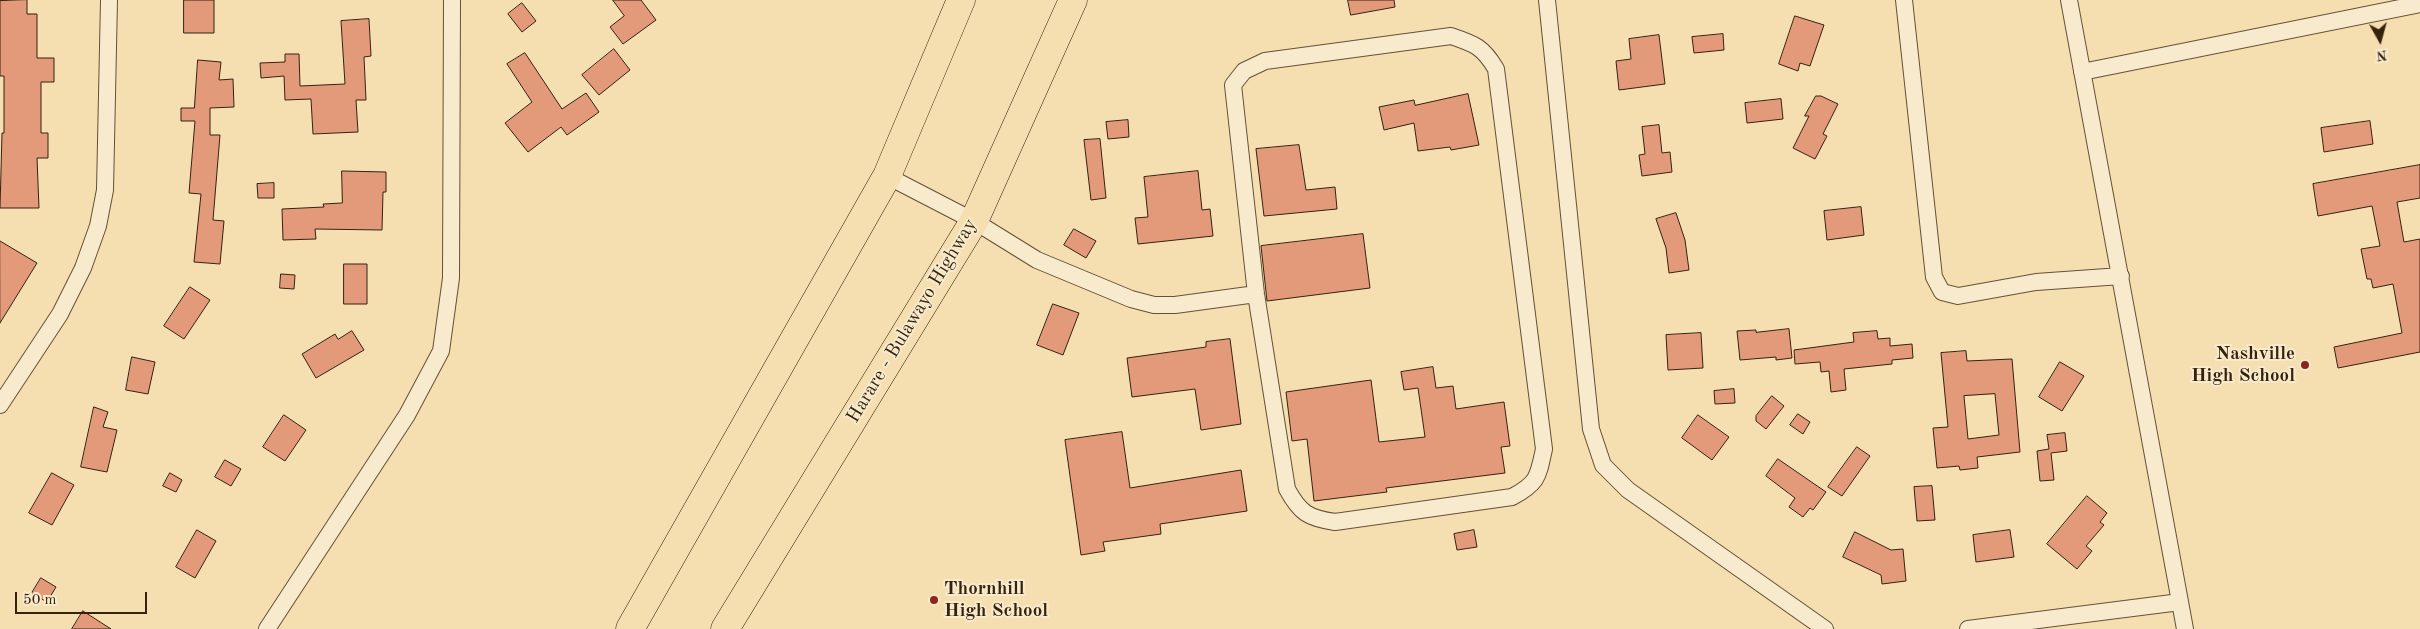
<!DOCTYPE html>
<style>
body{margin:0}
#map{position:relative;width:2420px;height:629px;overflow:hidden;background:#f5deb0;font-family:"Old Standard TT",serif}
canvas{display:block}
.north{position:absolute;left:2355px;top:15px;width:50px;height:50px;-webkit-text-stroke:4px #f8eacc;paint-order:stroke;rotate:173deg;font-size:14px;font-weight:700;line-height:20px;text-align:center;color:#35220e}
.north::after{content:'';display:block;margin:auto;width:18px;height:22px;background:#35220e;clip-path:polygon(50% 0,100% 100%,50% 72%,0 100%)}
.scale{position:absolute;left:15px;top:592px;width:132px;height:22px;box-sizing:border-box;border:2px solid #35220e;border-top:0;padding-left:6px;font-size:15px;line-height:18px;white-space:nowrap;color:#35220e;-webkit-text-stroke:4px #f8eacc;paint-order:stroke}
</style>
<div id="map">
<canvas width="2420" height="629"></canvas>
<div class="north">N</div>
<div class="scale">50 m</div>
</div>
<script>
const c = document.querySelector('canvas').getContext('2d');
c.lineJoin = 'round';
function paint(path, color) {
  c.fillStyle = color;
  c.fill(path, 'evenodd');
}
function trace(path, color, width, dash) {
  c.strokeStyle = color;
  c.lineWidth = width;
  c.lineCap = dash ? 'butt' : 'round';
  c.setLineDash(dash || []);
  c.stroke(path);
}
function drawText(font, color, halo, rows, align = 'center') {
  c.font = font + ' "Old Standard TT",serif';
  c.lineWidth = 4;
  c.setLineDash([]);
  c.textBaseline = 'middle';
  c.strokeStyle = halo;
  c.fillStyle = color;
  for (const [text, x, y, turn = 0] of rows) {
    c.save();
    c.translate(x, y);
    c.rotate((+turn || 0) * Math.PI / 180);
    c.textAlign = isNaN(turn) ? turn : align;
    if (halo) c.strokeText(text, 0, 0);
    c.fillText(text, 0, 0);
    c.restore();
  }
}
const building = new Path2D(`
 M27 0V14H37V58H54V82H41V133H48V158H37L39 208H0L2 133H4V76H0V1Z
 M184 0H214V33H184Z
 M613 0H641L656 20 623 44 610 27 624 16Z
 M1348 0H1394L1395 7 1351 15Z
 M522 3 536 21 522 32 508 14Z
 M1795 16 1824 25 1810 66 1800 63 1798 71 1779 64Z
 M369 19 371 56 364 57 366 100H356L358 132 313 134 311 99 285 100 284 76 261 78 260 63 285 62V54H299L300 86 345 84 341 21Z
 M1723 34 1724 50 1694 53 1692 37Z
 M1659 35 1665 84 1619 90 1616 61 1631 59 1629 39Z
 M614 49 630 70 599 95 582 75Z
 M525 53 562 109 586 93 599 112 567 135 561 127 528 152 505 123 532 102 507 64Z
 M198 60 221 62 219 80 233 79 234 107 210 108V135H220L213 220 224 221 220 264 194 262 201 194 189 193 195 121H181V108H194Z
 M1468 94 1479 145 1451 150 1450 147 1418 151 1414 123 1384 130 1379 107 1414 100 1415 105Z
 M1816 96H1821L1838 104 1823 134 1827 136 1815 159 1793 148 1809 116H1805Z
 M1781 99 1783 119 1747 123 1745 103Z
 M1128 120 1129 137 1108 139 1106 122Z
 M2370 121 2373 144 2324 152 2321 128Z
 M1659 125 1662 153 1670 152 1672 172 1642 176 1639 155 1645 154 1642 127Z
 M1100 139 1106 198 1091 200 1084 140Z
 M1299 145 1306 190 1335 187 1337 209 1264 216 1256 149Z
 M2420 165V198L2397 202 2404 242 2420 239V352L2338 368 2334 347 2402 333 2393 284 2373 288 2371 279H2367L2361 249 2380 246 2372 206 2318 216 2313 184Z
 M342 171 386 172V192H383L382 230 315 229 316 239 283 240 282 209 324 207 323 204 342 203Z
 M1198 171 1202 210 1210 209 1213 236 1138 244 1135 218 1148 217 1144 177Z
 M274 183V198H258L257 184Z
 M1861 207 1864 235 1827 240 1824 211Z
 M1676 213 1685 240 1689 270 1669 273 1666 248 1656 219Z
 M1074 229 1096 241 1086 258 1064 245Z
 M1363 234 1370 288 1267 301 1261 246Z
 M0 241 37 263 0 323Z
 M344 264H367V304H344Z
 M281 274 295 275 294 289 280 288Z
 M190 287 210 300 184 339 164 326Z
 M1053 304 1079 313 1063 355 1037 345Z
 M1789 329 1792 358 1776 360V357L1740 360 1737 331 1756 330V332Z
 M352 331 364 350 316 378 302 354 335 334 338 339Z
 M1877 331 1878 339 1890 338V346L1912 344 1913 358 1892 360V364L1844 369 1846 390 1831 392 1829 371 1821 372 1820 362 1795 364 1794 350 1854 342 1853 333Z
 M1701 333 1703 368 1668 370 1666 335Z
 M1230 339 1241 424 1201 430 1195 389 1132 397 1127 358 1206 347V342Z
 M1966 351 1967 361 2012 359 2020 452 1977 457 1978 468 1960 470 1959 466 1937 468 1933 428 1948 427 1941 353ZM1995 394 1999 435 1968 439 1964 396Z
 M132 357 155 362 148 394 126 390Z
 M2060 362 2084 376 2062 411 2039 397Z
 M1433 367 1436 388 1453 386 1456 409 1504 402 1510 446 1501 447 1505 473 1386 488 1387 492 1314 501 1307 439 1292 441 1286 392 1371 380 1379 442 1425 437 1418 388 1404 390 1401 372Z
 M1734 389 1735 403 1715 404 1714 391Z
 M1772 396 1784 406 1766 429 1756 421V416Z
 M94 407 108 412 103 427 117 430 107 472 81 467Z
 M1798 414 1810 422 1803 434 1790 425Z
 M284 415 306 430 285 461 263 447Z
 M1698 415 1729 437 1712 460 1682 438Z
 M1122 432 1130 488 1241 470 1247 511 1160 524 1161 534 1103 542 1105 551 1081 555 1065 440Z
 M2065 433 2067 451 2051 453 2054 480 2040 481 2037 451 2049 449 2047 435Z
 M1857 447 1870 456 1842 496 1828 487Z
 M1778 459 1826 492 1813 510 1810 508 1803 517 1789 507 1795 498 1766 476Z
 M225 460 241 469 231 486 215 477Z
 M52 473 74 485 52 525 29 513Z
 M170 473 182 480 176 492 163 486Z
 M1932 486 1935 520 1917 521 1914 487Z
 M2087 496 2107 513 2100 522 2104 525 2086 546 2092 551 2077 569 2047 544Z
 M197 530 216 541 195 578 176 567Z
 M1474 530 1477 547 1457 550 1454 534Z
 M2010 530 2014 557 1976 562 1973 535Z
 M1855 532 1891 550 1903 549 1906 581 1882 584 1881 575 1843 557Z
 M41 578 56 587 47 602 32 593Z
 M83 611 111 629H72Z`);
paint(building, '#e39a7b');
trace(building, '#35220e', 1);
const street = new Path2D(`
 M1547 0 1591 429 1603 465 1628 490 1825 629
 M1904 0 1934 277 1942 292 1958 296 2036 282 2121 276
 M2069 0 2185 629
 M1451 36C1475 44 1483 47 1496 69L1544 449C1538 477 1538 483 1512 497L1335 522C1308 518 1300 513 1287 489L1256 294 1233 85 1244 71 1265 61Z
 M2082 72 2420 4
 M887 176 974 221 1037 260 1131 299 1154 305H1175L1256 294
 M0 405 60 314 83 268 98 226 105 190 109 0
 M267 629 407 415 441 351 451 278 452 0
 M1968 629 2180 602`);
const highway = new Path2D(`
 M630 629 887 176 961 0
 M725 629 974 221 1073 0`);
trace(street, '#655136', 18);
trace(highway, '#35220e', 29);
trace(street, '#f8eacc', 16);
trace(highway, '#f5deb0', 28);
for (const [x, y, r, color] of [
 [2305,365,5,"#8f2418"],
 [934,600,5,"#8f2418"]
]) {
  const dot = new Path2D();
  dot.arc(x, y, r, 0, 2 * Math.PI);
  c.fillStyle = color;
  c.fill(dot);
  trace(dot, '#f8eacc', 2);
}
drawText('19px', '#35220e', '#f8eacc', [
 ["Harare - Bulawayo Highway",912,321,-59]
]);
drawText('bold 19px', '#35220e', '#f8eacc', [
 ["Nashville",2295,354],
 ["High School",2295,376],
 ["Thornhill",944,589,"left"],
 ["High School",944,611,"left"]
], 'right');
</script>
